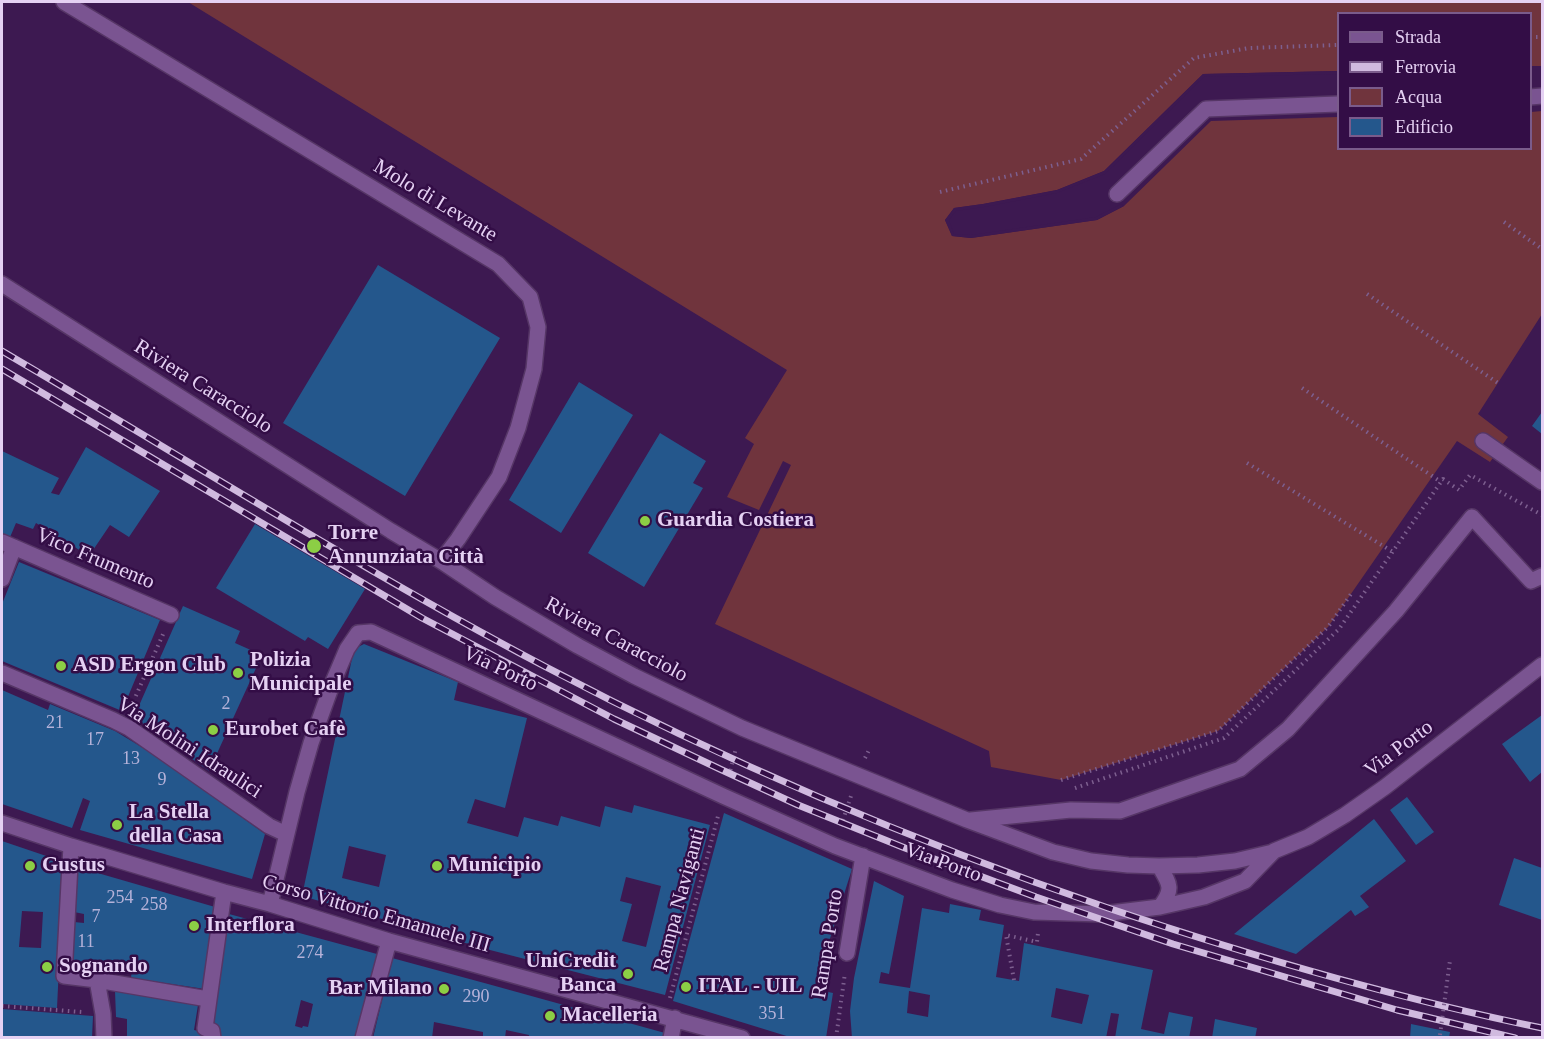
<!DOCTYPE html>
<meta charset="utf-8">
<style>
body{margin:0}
#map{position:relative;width:1544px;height:1039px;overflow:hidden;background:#3d1951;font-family:Georgia,serif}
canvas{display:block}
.frame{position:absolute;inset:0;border:3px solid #e5d1f3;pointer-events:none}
.legend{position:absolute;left:1337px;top:12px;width:195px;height:138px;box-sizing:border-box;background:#330d46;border:2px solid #7a5b8b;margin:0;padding:8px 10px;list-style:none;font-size:18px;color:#e5d1f3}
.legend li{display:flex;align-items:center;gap:12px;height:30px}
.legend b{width:30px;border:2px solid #7a5b8b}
</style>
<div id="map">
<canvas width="1544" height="1039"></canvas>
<div class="frame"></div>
<ul class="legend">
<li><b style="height:8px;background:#7a5491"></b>Strada</li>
<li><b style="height:8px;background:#d0badf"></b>Ferrovia</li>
<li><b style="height:16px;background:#70343d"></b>Acqua</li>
<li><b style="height:16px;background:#24578c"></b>Edificio</li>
</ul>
</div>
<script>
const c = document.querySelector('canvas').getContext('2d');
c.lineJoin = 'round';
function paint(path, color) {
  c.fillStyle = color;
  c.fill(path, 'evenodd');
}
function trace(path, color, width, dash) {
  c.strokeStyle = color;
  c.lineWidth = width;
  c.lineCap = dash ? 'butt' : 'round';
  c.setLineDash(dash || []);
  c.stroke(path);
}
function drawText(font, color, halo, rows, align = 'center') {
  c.font = font + ' Georgia,serif';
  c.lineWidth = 5;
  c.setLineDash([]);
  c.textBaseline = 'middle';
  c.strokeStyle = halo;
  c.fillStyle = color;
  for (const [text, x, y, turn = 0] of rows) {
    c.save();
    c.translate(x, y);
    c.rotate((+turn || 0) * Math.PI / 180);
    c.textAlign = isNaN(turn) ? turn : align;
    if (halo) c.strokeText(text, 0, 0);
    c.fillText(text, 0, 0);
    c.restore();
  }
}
paint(new Path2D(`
 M188 2H1542V66H1531L1530 14H1338V71L1203 74 1104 171 1057 190 983 204 954 208 945 220 952 236 971 238 1097 220 1124 206 1211 121 1338 117V148H1530L1531 112 1542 111V314L1478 414 1508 437 1490 462 1457 441 1328 627 1218 731 1061 780 991 767 989 751 715 624 791 465 783 461 759 510 727 497 754 444 745 438 787 370Z`), '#70343d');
paint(new Path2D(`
 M1338 71V74L1204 77 1105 174 1057 193 984 207 956 211 949 220 954 234 971 235 1096 217 1121 204 1124 206 1097 220 971 238 952 236 945 220 954 208 983 204 1057 190 1104 171 1203 74Z`), '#3d1951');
paint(new Path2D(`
 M378 265 500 338 405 496 283 423Z
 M579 382 633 415 561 533 509 500Z
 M1542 412V434L1532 426Z
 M660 433 706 461 693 483 703 488 644 587 588 553Z
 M86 447 160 491 129 537 110 525 89 556 36 523 33 529 16 523 8 542 2 539V451L59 478 51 493 59 495Z
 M255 524 365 589 328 649 308 637 305 641 216 588Z
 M19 562 160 620 122 711 2 661V604Z
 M183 606 240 631 235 643 262 655 209 771 134 717Z
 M364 644 458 682 454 700 527 718 505 808 475 799 467 823 518 837 524 817 558 826 561 816 600 827 605 806 632 813 634 805 710 825 665 995 490 950 302 896 354 649ZM349 846 386 855 379 887 342 878ZM626 877 661 886 646 947 622 941 632 904 620 901Z
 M2 690 48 710 50 704 115 731 158 757 265 834 252 879 80 830 90 801 83 798 72 828 2 804Z
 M1542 715V772L1530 782 1502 744Z
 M1407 797 1434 832 1416 845 1390 810Z
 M724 813 852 869 814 989 833 993 826 1038H793L673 1001Z
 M1374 819 1406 861 1360 896 1369 907 1355 916 1351 910 1296 954 1234 934Z
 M2 841 64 862 57 1008 2 1004ZM22 911 43 912 41 948 19 947Z
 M1514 858 1542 868V920L1499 905Z
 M77 867 215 907 205 989 131 978 132 968 109 965 108 971 72 967 74 922 84 923V914L74 912Z
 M874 881 904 896 889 974 881 972 879 983 910 988 922 908 949 913 950 904 981 910 979 920 1004 925 996 977 1019 981 1024 943 1153 970 1141 1029 1164 1034 1169 1012 1193 1017 1189 1038H1115L1119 1014 1111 1013 1106 1038H852L850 1011 854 978ZM1056 988 1089 995 1082 1024 1051 1017ZM909 991 930 995 928 1017 907 1013Z
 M229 914 377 954 355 1038H216L209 1027ZM301 1000 313 1004 308 1027 303 1026 302 1028 295 1026Z
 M392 958 488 984 665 1033 664 1038H529V1035L506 1030 505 1038H483V1032L434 1022 432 1038H373Z
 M115 991 198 1005 194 1030 210 1034V1038H127V1019L116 1017Z
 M2 1009 93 1016 92 1038H2Z
 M1215 1019 1257 1028 1255 1038H1212Z
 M1411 1024 1450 1032 1449 1038H1410Z`), '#24578c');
const minor = new Path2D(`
 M64 2 498 264 530 297 538 327 534 369 518 428 499 477 458 539 441 561
 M1530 97 1542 96
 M1117 194 1206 109 1338 104
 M2 284 391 531 441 561 495 597 578 646 634 676 742 728 967 820 1053 852 1091 861 1128 865 1159 866 1198 865 1235 861 1273 852
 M1483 441 1542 482
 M2 542 171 615
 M2 579 14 547
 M2 673 113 720 129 728 269 826 286 834
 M971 820 1071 810 1120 811 1240 769 1288 729 1396 611 1472 517 1531 581 1542 576
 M2 823 71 846 224 892 270 904 389 941 742 1038
 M71 846 64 976 97 980 103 1014 104 1038
 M1159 866C1170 884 1174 889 1160 907
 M270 904 297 792 311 743 333 682 347 649 358 633 371 632 723 796 835 846 952 890 1000 905 1034 912 1102 914 1160 907 1204 897 1245 881 1274 851 1308 837 1345 815 1385 787 1542 665
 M847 953 863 856
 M97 980 208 999
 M213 1038 212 1031 205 1028 224 892
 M363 1038 389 941
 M671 1038 675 1018`);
trace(minor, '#563666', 18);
trace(new Path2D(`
 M1530 37H1542
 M940 192 1081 159 1194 58 1249 48 1338 45
 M1504 222 1542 249
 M1367 294 1498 383
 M1302 388 1441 482
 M1247 463 1393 552
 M131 707 164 632
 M865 758 869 750
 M729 776 736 748
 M1061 780 1218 731 1328 627 1351 594
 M1075 788 1224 738 1339 629 1443 479 1459 490 1470 475 1542 515
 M841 826 852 793
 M1014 980 1006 935 1037 942 1038 933
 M670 998 718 816
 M2 1006 82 1012
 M836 1038 845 973`), '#7d5f8f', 4, [1.5, 4.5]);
trace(minor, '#7a5491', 15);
const rail = new Path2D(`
 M2 351C183 457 360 569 546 667 726 762 915 842 1108 908 1251 956 1395 998 1542 1028
 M2 369 422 618 614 719 722 770 798 805 905 848 1036 897 1173 944 1397 1010 1515 1038`);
trace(rail, '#d0badf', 7);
trace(rail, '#330d46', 4.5, [14]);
trace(new Path2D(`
 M1440 1035 1450 960`), '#7d5f8f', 4, [1.5, 4.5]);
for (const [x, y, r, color] of [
 [645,521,6,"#8cce45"],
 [314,546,8,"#8cce45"],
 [61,666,6,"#8cce45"],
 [238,673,6,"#8cce45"],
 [213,730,6,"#8cce45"],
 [117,825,6,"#8cce45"],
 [30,866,6,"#8cce45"],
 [437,866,6,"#8cce45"],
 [194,926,6,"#8cce45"],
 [47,967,6,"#8cce45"],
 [628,974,6,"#8cce45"],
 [686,987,6,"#8cce45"],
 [444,989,6,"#8cce45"],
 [550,1016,6,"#8cce45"]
]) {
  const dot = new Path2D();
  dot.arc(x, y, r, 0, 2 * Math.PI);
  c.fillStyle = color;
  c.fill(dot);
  trace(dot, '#330d46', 2);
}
drawText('18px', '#b5b2d9', null, [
 ["2",226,704],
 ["21",55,723],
 ["17",95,740],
 ["13",131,759],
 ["9",162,780],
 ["254",120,898],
 ["258",154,905],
 ["7",96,917],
 ["11",86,942],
 ["274",310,953],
 ["290",476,997],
 ["351",772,1014]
]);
drawText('21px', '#e5d1f3', '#330d46', [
 ["Molo di Levante",435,201,31],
 ["Riviera Caracciolo",203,387,32],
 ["Vico Frumento",95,559,23],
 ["Riviera Caracciolo",616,640,28],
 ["Via Porto",500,669,25],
 ["Via Molini Idraulici",189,748,33],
 ["Via Porto",1399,749,-37],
 ["Via Porto",943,863,20],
 ["Rampa Naviganti",680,900,-75],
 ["Corso Vittorio Emanuele III",376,914,16],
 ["Rampa Porto",828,944,-81]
]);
drawText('bold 21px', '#e5d1f3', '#330d46', [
 ["Guardia Costiera",657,521],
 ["Torre",328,534],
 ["Annunziata Città",328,558],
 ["Polizia",250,661],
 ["Municipale",250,685],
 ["ASD Ergon Club",73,666],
 ["Eurobet Cafè",225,730],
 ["La Stella",129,813],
 ["della Casa",129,837],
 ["Gustus",42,866],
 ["Municipio",449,866],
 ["Interflora",206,926],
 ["UniCredit",616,962,"right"],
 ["Banca",616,986,"right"],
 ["Sognando",59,967],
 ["ITAL - UIL",698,987],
 ["Bar Milano",432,989,"right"],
 ["Macelleria",562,1016]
], 'left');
</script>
